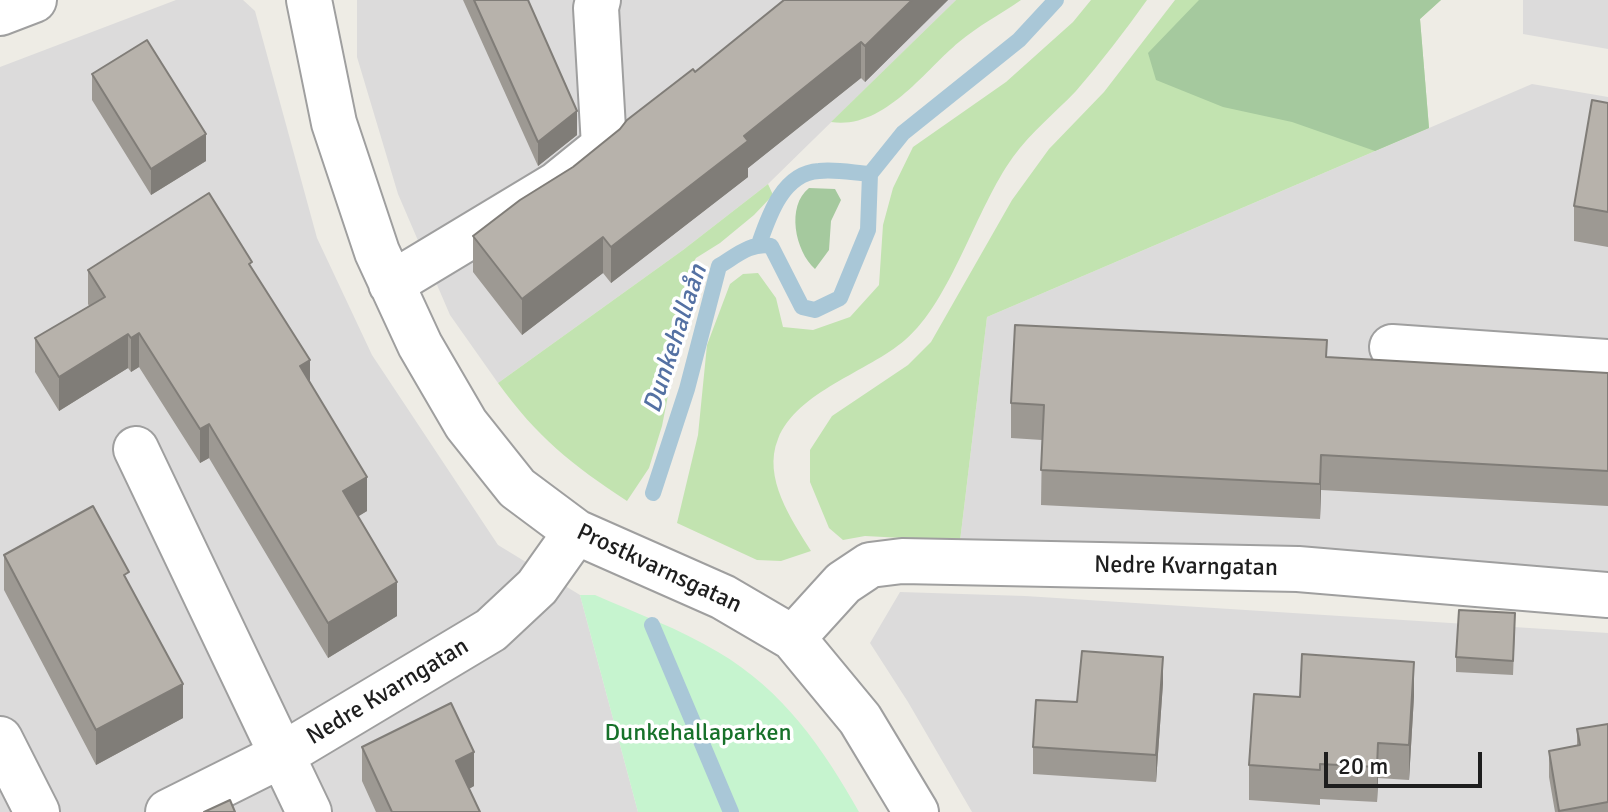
<!DOCTYPE html>
<meta charset="utf-8">
<style>
body{margin:0}
#map{position:relative;width:1608px;height:812px;overflow:hidden;background:#eeece5;font-family:Signika,sans-serif}
canvas{display:block}
.scale{position:absolute;left:1324px;top:752px;width:158px;height:36px;box-sizing:border-box;border:4px solid #1e1e1e;border-top:0;padding-left:10px;font-size:24px;line-height:28px;white-space:nowrap;color:#1e1e1e;-webkit-text-stroke:6px #fff;paint-order:stroke}
</style>
<div id="map">
<canvas width="1608" height="812"></canvas>
<div class="scale">20 m</div>
</div>
<script>
const c = document.querySelector('canvas').getContext('2d');
c.lineJoin = 'round';
function paint(path, color) {
  c.fillStyle = color;
  c.fill(path, 'evenodd');
}
function trace(path, color, width, dash) {
  c.strokeStyle = color;
  c.lineWidth = width;
  c.lineCap = dash ? 'butt' : 'round';
  c.setLineDash(dash || []);
  c.stroke(path);
}
function drawText(font, color, halo, rows, align = 'center') {
  c.font = font + ' Signika,sans-serif';
  c.lineWidth = 7;
  c.setLineDash([]);
  c.textBaseline = 'middle';
  c.strokeStyle = halo;
  c.fillStyle = color;
  for (const [text, x, y, turn = 0] of rows) {
    c.save();
    c.translate(x, y);
    c.rotate((+turn || 0) * Math.PI / 180);
    c.textAlign = isNaN(turn) ? turn : align;
    if (halo) c.strokeText(text, 0, 0);
    c.fillText(text, 0, 0);
    c.restore();
  }
}
paint(new Path2D(`
 M176 0H243L255 11 317 238 372 355 498 545 580 595 638 812H0V67Z
 M357 0H956L768 184 683 250 498 383 450 315 398 194 357 57Z
 M1523 0H1608V49L1523 34Z
 M1532 84 1608 97V579L960 541 987 317Z
 M900 592 1025 596 1608 633V812H972L908 702 870 643Z`), '#dcdbdb');
paint(new Path2D(`
 M956 0H1021C1001 14 978 26 959 42 924 71 884 130 831 122Z
 M1091 0H1147C1125 31 1101 62 1076 91 1055 113 1031 132 1013 157 976 208 951 301 905 340 868 372 797 391 778 439 762 478 792 520 811 551L781 561 757 560 677 523 698 435 707 345 730 284 743 274 758 273 776 298 783 327 813 330 850 317 879 285 883 225 893 188 913 147 1006 82 1073 22Z
 M1175 0H1441L1420 19 1429 128 987 317 960 541 865 536 843 540 829 528 810 482V450L832 416 908 365 931 342 1012 200 1049 149 1104 92Z
 M768 184 773 195 754 215 720 243 696 258 692 265V282L696 296 674 365 662 426 649 468 627 501C572 465 537 437 498 383L683 250Z`), '#c2e3b0');
paint(new Path2D(`
 M1199 0H1441L1420 19 1429 128 1375 151 1292 122 1223 107 1156 80 1148 53Z
 M809 188 835 189 841 200 831 221 829 250 815 269C795 251 786 206 809 188Z`), '#a5c99e');
paint(new Path2D(`
 M580 595H595C636 613 680 629 718 652 783 690 823 748 859 812H638Z`), '#c6f4cf');
trace(new Path2D(`
 M759 244C769 215 783 173 819 171 836 169 854 173 870 174
 M653 493 687 389 719 266C736 256 751 242 771 246L802 307 815 310 840 298 868 230 870 174 903 133 1019 40 1056 0
 M652 625 731 812`), '#a9c7d7', 16);
const minor = new Path2D(`
 M309 0 334 123 377 252 420 345 466 424 517 488 576 532 723 597 793 638 860 719 916 812
 M0 13 34 0
 M391 284 557 184 604 146 596 8 598 0
 M1392 347 1608 362
 M136 449 309 812
 M793 638 843 583 870 565 902 561 1298 569 1608 595
 M0 739 37 812
 M168 812 282 755 491 630 537 587 576 532`);
trace(minor, '#9f9f9f', 48);
trace(minor, '#fff', 44);
paint(new Path2D(`
 M463 0H528L577 135 538 166Z
 M784 0H948L865 82 861 78 748 168V177L611 283 603 273 522 335 473 272V236L573 167 695 72Z
 M92 74 206 161 151 195 92 100Z
 M1608 103V247L1574 241V206Z
 M252 268 310 382 367 511 358 516 397 616 328 658 209 458 200 463 139 367 131 372 128 368 59 411 35 372V338L89 306 88 304V270Z
 M1327 357 1608 373V506L1321 490 1320 519 1041 505 1042 440 1011 438V403Z
 M4 555 129 584 183 718 96 765 4 590Z
 M1515 627 1513 675 1456 672V657Z
 M1163 683 1156 782 1033 774V747L1077 702Z
 M1414 696 1409 780 1378 778 1377 802 1320 799V805L1249 800V765L1300 697Z
 M1608 724V812H1555L1549 777V751L1577 746V729Z
 M362 747 474 786 469 789 480 812H376L362 781Z`), '#9d9993');
paint(new Path2D(`
 M912 0H948L865 82V46Z
 M861 42V78L748 168V177L611 283V247L744 136Z
 M577 111V135L538 166V142Z
 M206 134V161L151 195V169Z
 M603 237V273L522 335V299Z
 M139 333V367L131 372V338Z
 M128 334V368L59 411V377Z
 M310 360V394L300 366Z
 M209 424V458L200 463V429Z
 M1321 455V490L1320 519V484Z
 M367 477V511L343 526V491Z
 M397 582V616L328 658V623Z
 M1163 657V683L1156 782V755Z
 M1414 662V696L1409 780V745Z
 M183 684V718L96 765V730Z
 M1378 743V778L1377 802V767Z
 M474 752V786L456 796V761Z`), '#807d78');
const building = new Path2D(`
 M474 0H528L577 111 538 142Z
 M784 0H912L865 46 861 42 744 136 748 141 611 247 603 237 522 299 473 236 520 200 573 167 620 129 627 120 693 69 695 72Z
 M147 40 206 134 151 169 92 74Z
 M1592 100 1608 103V212L1574 206Z
 M209 193 252 262 249 264 310 360 300 366 367 477 343 491 397 582 328 623 209 424 200 429 139 333 131 338 128 334 59 377 35 338 105 297 88 270Z
 M1015 325 1327 340 1326 357 1608 373V471L1321 455 1320 484 1041 470 1044 405 1011 403Z
 M93 506 129 572 124 575 183 684 96 730 4 555Z
 M1459 610 1515 613 1513 661 1456 657Z
 M1082 651 1163 657 1156 755 1033 747 1036 700 1077 702Z
 M1302 654 1414 662 1409 745 1378 743 1377 767 1320 764V770L1249 765 1254 694 1300 697Z
 M451 703 474 752 456 761 480 812H392L362 747Z
 M1608 724V802L1559 811 1549 751 1580 745 1577 729Z
 M230 800 235 812H204Z`);
paint(building, '#b7b2ab');
trace(building, '#807d78', 2);
drawText('24px', '#1e1e1e', '#fff', [
 ["Nedre Kvarngatan",1186,567,1],
 ["Prostkvarnsgatan",659,569,25],
 ["Nedre Kvarngatan",388,692,-31]
]);
drawText('24px', '#17712a', '#fff', [
 ["Dunkehallaparken",698,734]
]);
drawText('italic 26px', '#5471a3', '#fff', [
 ["Dunkehallaån",676,339,-72]
]);
</script>
